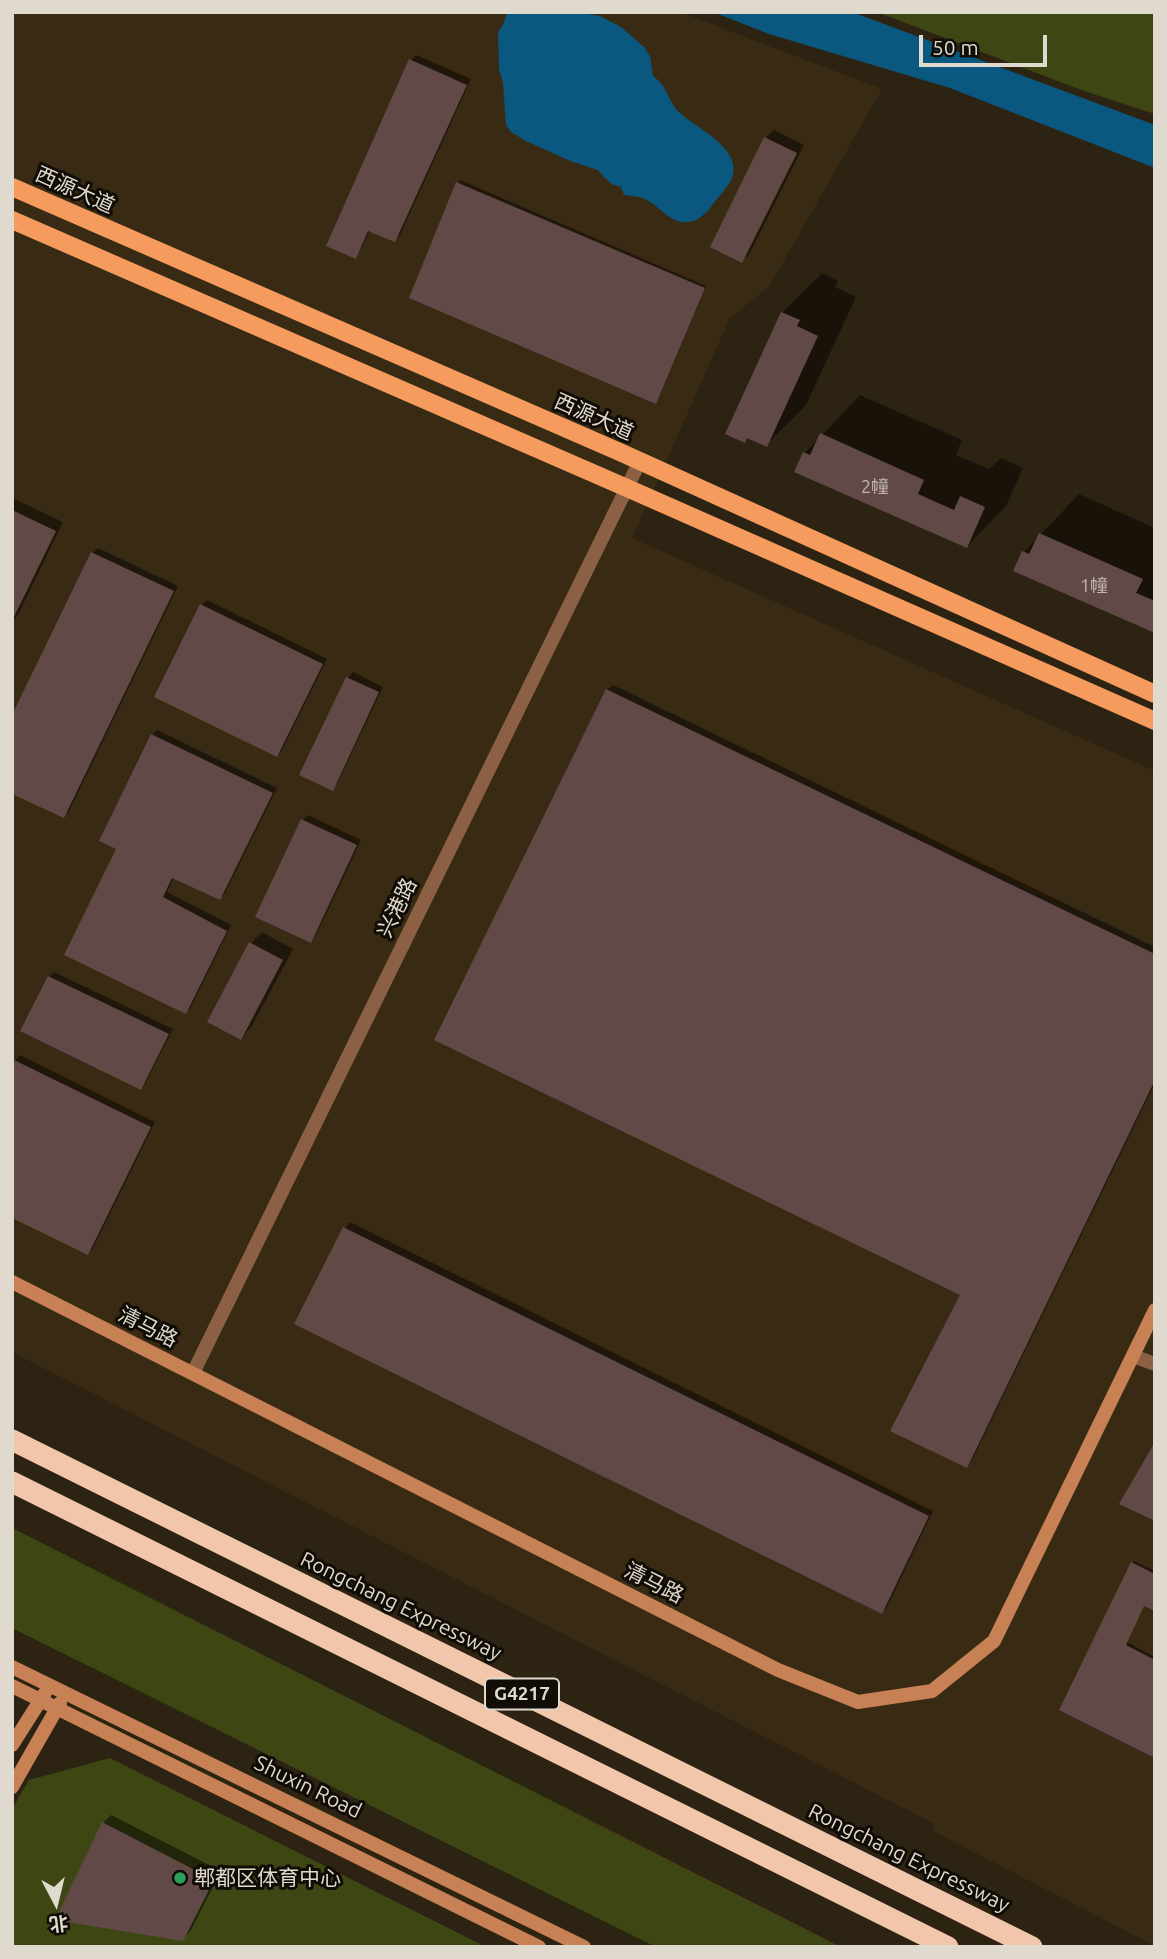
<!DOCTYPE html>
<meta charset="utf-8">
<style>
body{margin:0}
#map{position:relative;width:1167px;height:1959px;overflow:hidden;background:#2d2312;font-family:Ubuntu,"Noto Sans SC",sans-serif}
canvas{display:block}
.frame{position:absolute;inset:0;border:14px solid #dfd9ce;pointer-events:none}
.north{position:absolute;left:21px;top:1868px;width:70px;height:70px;-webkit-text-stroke:5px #110d06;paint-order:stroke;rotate:173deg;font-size:19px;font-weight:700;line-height:28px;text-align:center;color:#dfd9ce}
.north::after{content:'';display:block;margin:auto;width:24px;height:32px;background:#dfd9ce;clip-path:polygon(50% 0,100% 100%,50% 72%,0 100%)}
.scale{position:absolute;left:919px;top:35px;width:128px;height:32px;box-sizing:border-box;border:4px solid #dfd9ce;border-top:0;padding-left:9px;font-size:21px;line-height:24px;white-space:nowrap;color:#dfd9ce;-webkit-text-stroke:5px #110d06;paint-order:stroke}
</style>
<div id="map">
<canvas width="1167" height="1959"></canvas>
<div class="frame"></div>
<div class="north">北</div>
<div class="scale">50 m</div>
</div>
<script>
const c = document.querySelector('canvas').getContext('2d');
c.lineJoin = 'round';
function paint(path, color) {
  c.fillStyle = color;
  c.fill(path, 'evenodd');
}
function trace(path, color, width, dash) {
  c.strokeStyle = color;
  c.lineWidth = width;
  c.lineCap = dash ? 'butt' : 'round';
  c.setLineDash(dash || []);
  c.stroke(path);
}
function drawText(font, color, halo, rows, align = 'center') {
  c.font = font + ' Ubuntu,"Noto Sans SC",sans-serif';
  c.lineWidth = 6;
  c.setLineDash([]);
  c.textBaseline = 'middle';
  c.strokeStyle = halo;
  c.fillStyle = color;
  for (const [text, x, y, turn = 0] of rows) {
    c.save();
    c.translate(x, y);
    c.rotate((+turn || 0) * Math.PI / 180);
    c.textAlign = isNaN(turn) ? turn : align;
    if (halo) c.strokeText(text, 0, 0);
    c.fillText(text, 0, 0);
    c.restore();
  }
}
paint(new Path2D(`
 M12 12H680L882 89 769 287 730 318 632 538 1155 771V1946L933 1831 935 1824 12 1352Z`), '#392b13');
paint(new Path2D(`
 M877 12H1155V114L1084 91Z
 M12 1528 841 1947H656L12 1628Z
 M110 1758 486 1947H12V1809L29 1780Z`), '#3e4714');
paint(new Path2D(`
 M507 12H575L600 16 621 27 644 47 650 56 653 76C668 87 667 99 678 111 693 127 744 148 732 178 728 187 719 196 713 204 706 214 696 224 682 222 668 220 658 205 645 199 639 196 631 196 624 195L621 187 612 184 605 178 598 170 570 161 526 141 511 132 506 125 503 83 499 69 498 32 504 23Z
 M713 12H852L1155 125V168L950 88 769 34Z`), '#0a5780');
paint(new Path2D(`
 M416 55 471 79 400 235 395 240 370 230 360 251 355 257 411 60Z
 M774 130 804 145 750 253 742 261 765 138Z
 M460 180 706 286 658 400 412 297Z
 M822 273 838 281 835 287 856 297 806 405 767 444 749 436 727 433 782 313Z
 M860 395 962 440 956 455 989 469 1001 458 1023 468 1006 506 967 546 805 453Z
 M1079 494 1155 528V631L1024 552Z
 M12 498 63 522 18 615 12 621Z
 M98 548 178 586 69 811 64 816 12 719 93 553Z
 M207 600 327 659 282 750 277 755 201 605Z
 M353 672 383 687 337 784 332 789 301 775 348 678Z
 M613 685 1155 947V1083L972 1460 967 1466 962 1294 607 690Z
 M157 730 277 788 225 893 220 898 174 877 167 892 231 925 191 1007 186 1012 119 848 152 735Z
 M308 815 361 840 316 935 311 941 303 820Z
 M262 932 293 949 252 1026 241 1038 251 943Z
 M54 972 173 1029 146 1082 141 1088 49 977Z
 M20 1055 155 1122 93 1248 88 1253 15 1061Z
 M350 1222 933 1511 887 1607 882 1612 297 1323 345 1228Z
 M1134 1561 1155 1571V1609L1144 1604 1127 1642 1155 1657V1756L1061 1709Z
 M111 1815 221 1871 191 1930 182 1939 103 1823Z`), '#0007');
paint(new Path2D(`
 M409 59 467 85 395 242 368 231 356 259 326 246Z
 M764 137 797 153 742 263 710 247Z
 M456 182 705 288 656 404 409 298Z
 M781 312 800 320 797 326 818 336 767 447 747 438 745 443 725 434Z
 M820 433 924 480 918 494 954 510 960 496 985 507 967 548 794 472 803 452 810 455Z
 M12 510 56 531 12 621Z
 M1039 533 1143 579 1136 593 1155 601V633L1013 571 1022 551 1029 554Z
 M91 552 174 591 64 818 12 794V715Z
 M200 604 323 664 277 757 154 697Z
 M346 677 379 692 333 791 299 775Z
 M606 689 1155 954V1080L967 1468 890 1431 960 1295 434 1040Z
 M151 734 273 793 220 900 172 878 163 897 227 931 186 1014 64 955 116 849 99 841Z
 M301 819 357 845 311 943 255 917Z
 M249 942 283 960 241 1040 207 1022Z
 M48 976 169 1034 141 1090 20 1031Z
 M12 1059 151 1127 88 1255 12 1218Z
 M343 1227 929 1516 882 1614 294 1324Z
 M1155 1442V1521L1119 1504Z
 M1131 1562 1155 1574V1611L1144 1606 1126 1645 1155 1660V1758L1059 1710Z
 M102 1822 214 1880 183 1941 55 1920Z`), '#614947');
trace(new Path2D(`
 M1133 1356 1155 1364
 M193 1373 640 461`), '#8c6044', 14);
trace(new Path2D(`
 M12 1282 778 1670 858 1702 932 1691 994 1641 1155 1310
 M12 1667 584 1947
 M12 1686 539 1947
 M12 1745 45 1693
 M12 1787 60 1703`), '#c78154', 14);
trace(new Path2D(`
 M12 187 622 453 1155 694
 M12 220 627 488 1155 721`), '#f59b5e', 18);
trace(new Path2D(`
 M12 1440 1032 1947
 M12 1482 948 1947`), '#f2c6ab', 21);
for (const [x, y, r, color] of [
 [180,1878,7,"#2e9e5b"]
]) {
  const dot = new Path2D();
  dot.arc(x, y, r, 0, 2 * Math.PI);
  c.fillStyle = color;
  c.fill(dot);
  trace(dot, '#110d06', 2.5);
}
drawText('18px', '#c0b5ac', null, [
 ["2幢",875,487],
 ["1幢",1094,586]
]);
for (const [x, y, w] of [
 [522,1694,74]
]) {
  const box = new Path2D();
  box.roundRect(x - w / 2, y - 15.5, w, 31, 5);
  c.fillStyle = '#110d06';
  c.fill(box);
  trace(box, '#dfd9ce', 2);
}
drawText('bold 19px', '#dfd9ce', null, [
 ["G4217",522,1694]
]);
drawText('21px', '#dfd9ce', '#110d06', [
 ["西源大道",75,190,24],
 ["西源大道",594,417,24],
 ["兴港路",397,908,-64],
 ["清马路",148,1327,27],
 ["清马路",654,1583,27],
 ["Rongchang Expressway",401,1606,26],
 ["Shuxin Road",308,1787,26],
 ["Rongchang Expressway",909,1858,26]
]);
drawText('21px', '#dfd9ce', '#110d06', [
 ["郫都区体育中心",194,1878]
], 'left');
</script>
